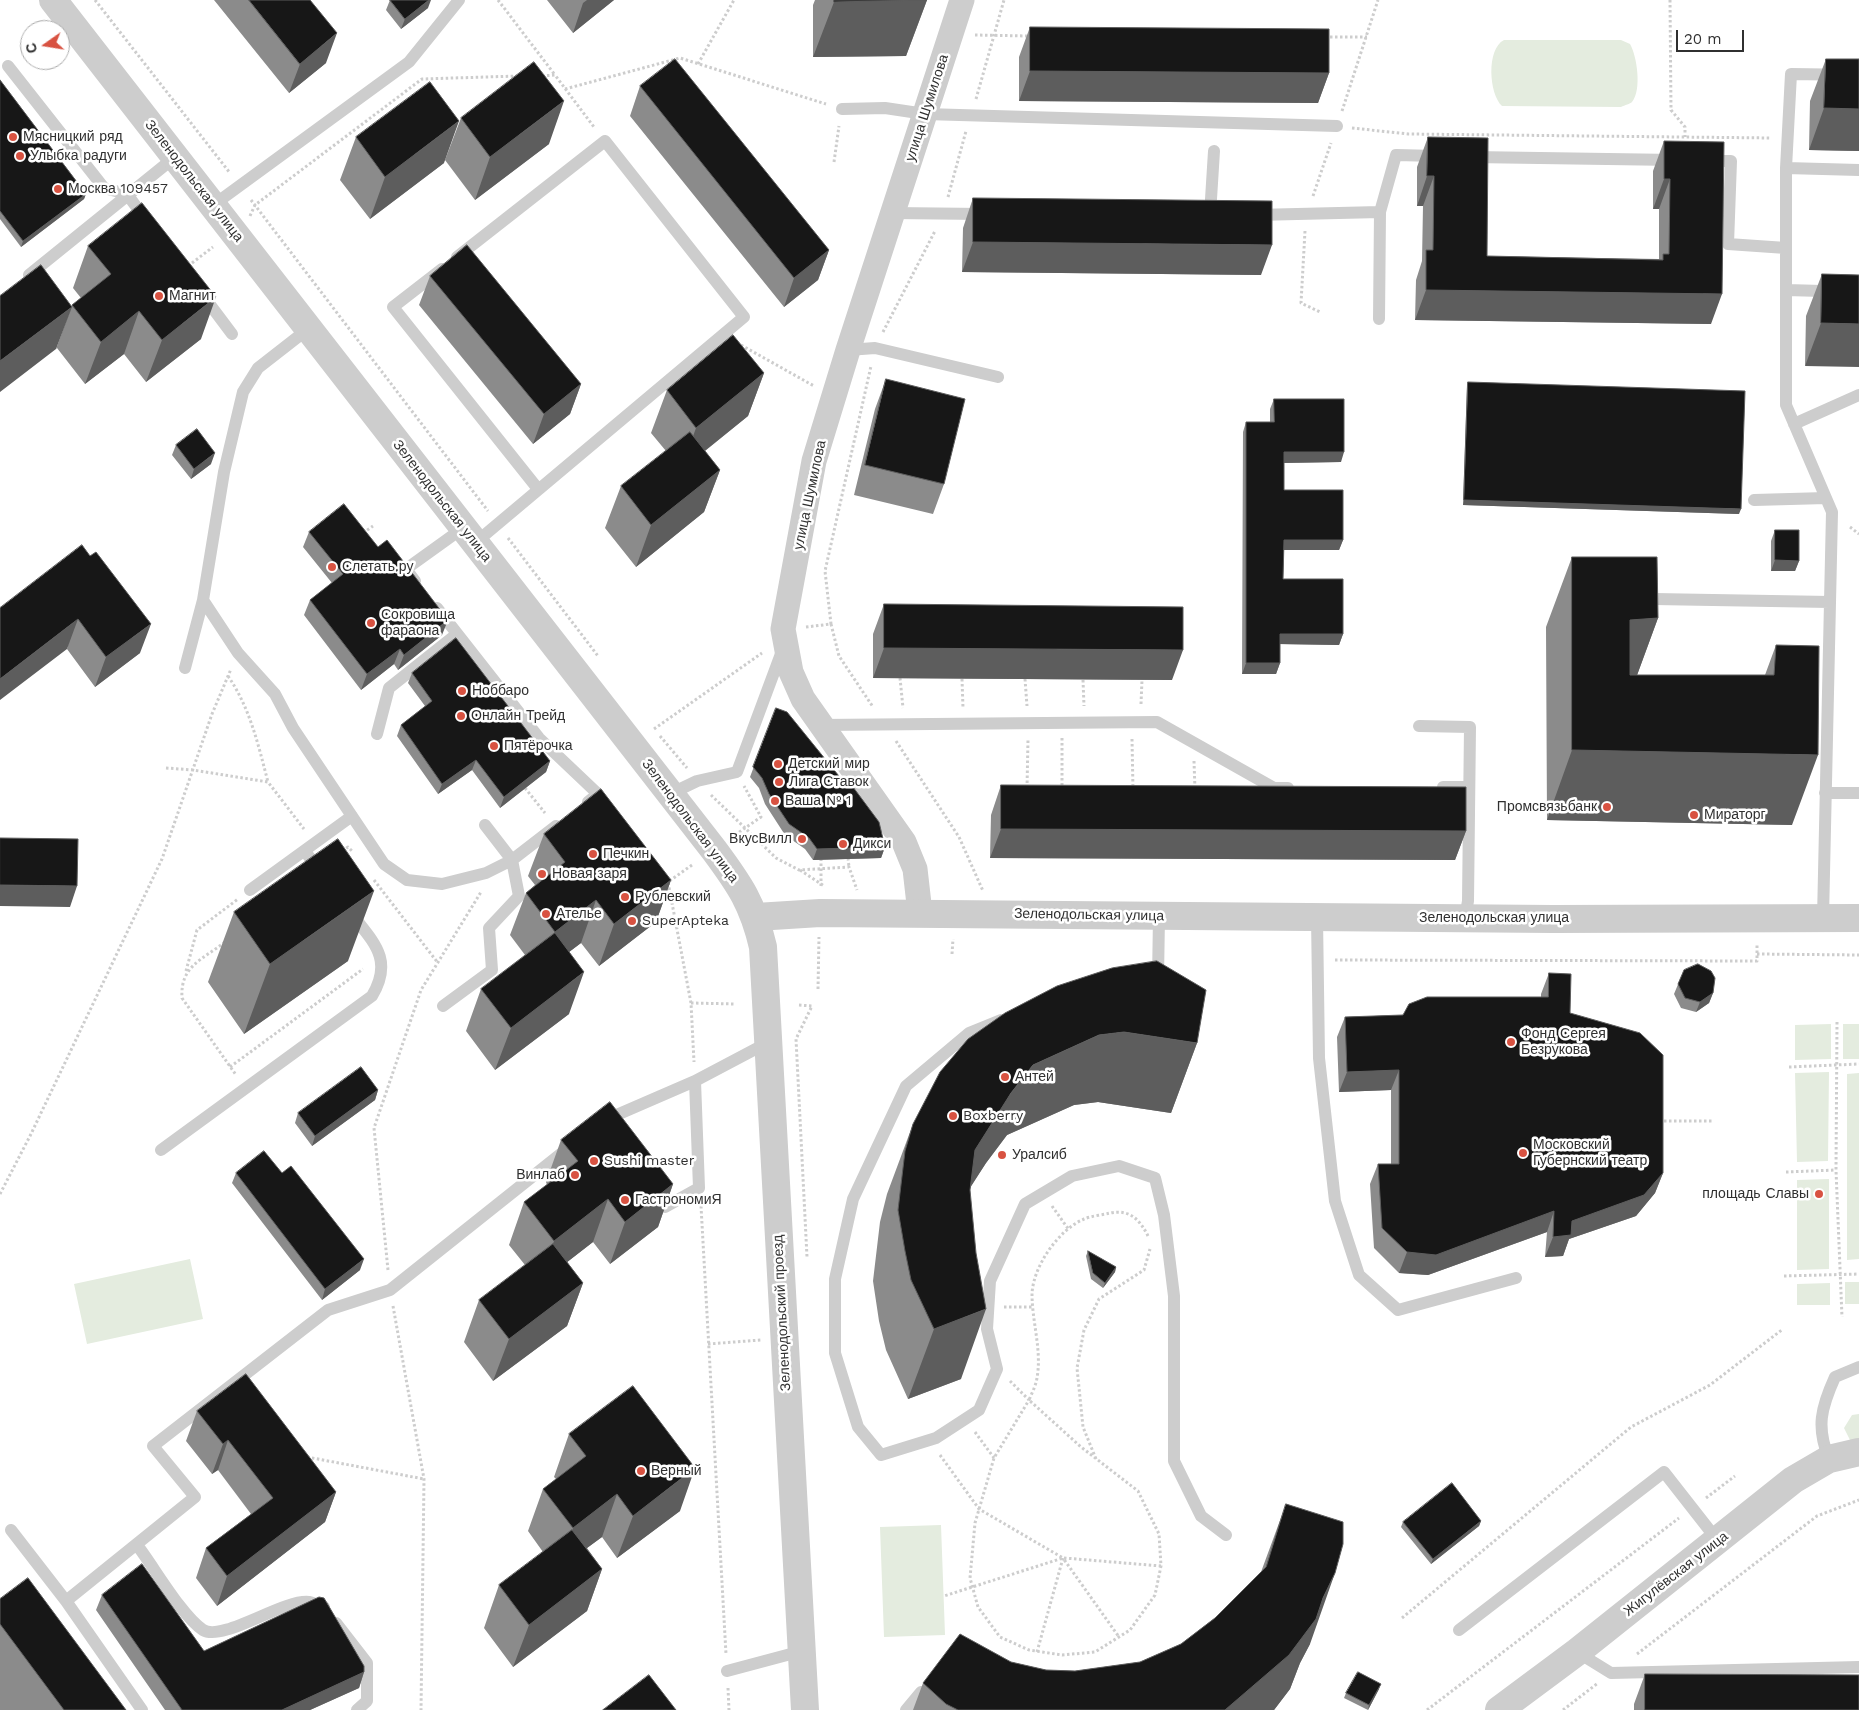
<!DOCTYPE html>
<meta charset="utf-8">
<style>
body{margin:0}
#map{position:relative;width:1859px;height:1710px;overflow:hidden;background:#fff;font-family:"Work Sans",sans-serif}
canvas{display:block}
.north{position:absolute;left:20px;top:20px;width:50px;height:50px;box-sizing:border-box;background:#fff;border:1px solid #acacac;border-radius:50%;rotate:257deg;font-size:14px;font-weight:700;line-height:20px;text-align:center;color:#303030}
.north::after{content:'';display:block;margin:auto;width:18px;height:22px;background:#d85241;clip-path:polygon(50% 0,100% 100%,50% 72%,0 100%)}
.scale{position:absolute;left:1676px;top:30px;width:68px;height:22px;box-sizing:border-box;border:2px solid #303030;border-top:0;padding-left:6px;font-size:15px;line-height:18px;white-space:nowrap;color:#303030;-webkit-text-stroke:4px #fff;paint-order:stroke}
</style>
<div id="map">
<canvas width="1859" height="1710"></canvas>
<div class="north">С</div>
<div class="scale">20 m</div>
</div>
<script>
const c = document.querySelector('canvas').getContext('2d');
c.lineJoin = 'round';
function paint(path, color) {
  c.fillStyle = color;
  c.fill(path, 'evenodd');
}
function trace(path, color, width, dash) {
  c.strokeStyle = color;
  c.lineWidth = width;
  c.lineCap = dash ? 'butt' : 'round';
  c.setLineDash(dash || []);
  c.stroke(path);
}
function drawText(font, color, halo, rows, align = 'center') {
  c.font = font + ' "Work Sans",sans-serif';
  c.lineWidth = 5;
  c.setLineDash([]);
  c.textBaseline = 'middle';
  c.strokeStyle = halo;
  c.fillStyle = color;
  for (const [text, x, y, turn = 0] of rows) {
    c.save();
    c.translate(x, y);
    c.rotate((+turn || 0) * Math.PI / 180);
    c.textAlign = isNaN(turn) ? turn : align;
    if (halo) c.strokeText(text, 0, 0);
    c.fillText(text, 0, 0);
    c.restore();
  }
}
paint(new Path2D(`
 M1504 40H1621L1630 44C1637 56 1642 90 1632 102 1630 104 1625 105 1621 107L1502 106C1489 94 1486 49 1504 40Z
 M1831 1024V1059L1795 1060V1025Z
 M1843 1024H1859V1059H1843Z
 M1829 1072 1828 1161 1797 1162 1795 1073Z
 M1859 1073V1259L1847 1260V1074Z
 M1829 1179V1269L1797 1270V1180Z
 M190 1259 203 1319 87 1344 74 1284Z
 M1845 1282H1859V1304H1845Z
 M1830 1283V1305H1797V1284Z
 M1859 1414V1441L1850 1440 1844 1428 1852 1415Z
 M941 1525 945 1635 884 1637 880 1527Z`), '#e4ecdf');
trace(new Path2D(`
 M95 0 230 173
 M498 0 555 75
 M1670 0 1671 110 1685 127V137
 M975 35 1029 36
 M1325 37H1367
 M698 64 734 0
 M542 76 555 75 594 127
 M565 89 680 58 826 104
 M976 99 1004 0
 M1342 111 1378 0
 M1352 128 1408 134 1771 138
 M834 162 839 126
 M1313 196 1331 143
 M948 197 966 131
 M251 200 488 511
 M250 216 255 205 422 79 518 76
 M1305 231 1301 303 1320 312
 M188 266 213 247
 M883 332 935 231
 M741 345 814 386
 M1850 527 1859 534
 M363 533 373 526
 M508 538 598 656
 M831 624 839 656 873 707
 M806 627 831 624 825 571 871 366
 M228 676C250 708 258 744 268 782
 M900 678 903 708
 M962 679 963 708
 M1025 679 1027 706
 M1083 680 1084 706
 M1141 704 1142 680
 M654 729 762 653
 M660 736 687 768
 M1062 738V790
 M1132 739 1133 790
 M896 741 959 837 983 891
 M1194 761 1195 790
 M166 768 193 770 268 782 304 829
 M525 788 545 813
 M1027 788 1028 740
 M711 795 776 858 799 870 849 867 857 890
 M735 835 761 817 744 786
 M342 851 348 847 352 851
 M848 858 849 867
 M692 865 668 882 691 1003 694 1062
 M800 870 824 886
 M374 880 438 963
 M821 886V859
 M225 942C202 960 180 966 182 998L236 1075
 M952 954 953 939
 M1757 954 1859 955
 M1335 960 1757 961V944
 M186 971 197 930 238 899
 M818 989 819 937
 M691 1003 736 1004
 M799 1005 812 1006 796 1039 807 1257
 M1837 1022 1836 1170 1842 1317
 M230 1067 363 969
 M1789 1067 1859 1064
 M1659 1121H1713
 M1786 1172 1836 1170
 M0 1194 31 1134 162 859 212 714 231 669
 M701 1206 726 1654
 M1052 1206 1069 1230
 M388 1270 374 1128 421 990 481 892
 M1784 1276 1859 1274
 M393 1306 424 1479 421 1710
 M1004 1307H1034
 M708 1344 761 1340
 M1010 1381 1029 1400 994 1458 975 1523 970 1578 978 1607 1000 1637 1029 1650 1062 1655 1095 1652 1130 1630 1155 1595 1161 1566 1159 1534 1138 1491 1081 1447 1029 1400C1032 1393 1036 1385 1037 1378 1042 1350 1032 1322 1032 1294 1033 1267 1058 1230 1084 1219 1091 1216 1102 1215 1110 1213 1130 1209 1140 1220 1148 1236
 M975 1432 994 1458
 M940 1455 979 1509 1063 1558 944 1596
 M307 1457 424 1479
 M1096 1459 1083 1427 1077 1368 1084 1330 1099 1299 1144 1270 1150 1249
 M1706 1498 1735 1476
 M1064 1558 1161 1566
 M1402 1618 1631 1427 1710 1385 1783 1329
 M1037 1652 1063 1558 1119 1637
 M1637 1654 1817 1516 1859 1500
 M728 1688 729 1710
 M1427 1710 1679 1518
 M1563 1710 1598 1683`), '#cdcdcd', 3, [2.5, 2.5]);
trace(new Path2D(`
 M8 66 104 188 127 194 146 220
 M842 109 885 108 925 114 1337 126
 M1472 157 1675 160
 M1707 161H1731L1728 244 1786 248
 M1786 168 1859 170
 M212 206 409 62 459 0
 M892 213 983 214
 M1210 215 1214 151
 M1256 215 1380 212 1396 155 1437 156
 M457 257 605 141 744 317 475 543
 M442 269 393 307 538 489
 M29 275 175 157
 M1786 290 1859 292
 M202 294 232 334
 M1379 319 1380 212
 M848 350 875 348 998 377
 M1794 424 1859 395
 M1754 500 1826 498
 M415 581 406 569 463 528
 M1654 599 1830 602
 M203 600 238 653 275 694 293 728 384 864 407 880 442 884 486 873 512 860 485 825
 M437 608 539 738 598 794 588 802
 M185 668 203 600 224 472 243 392 258 368 308 329
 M820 725 1157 722 1274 788H1288
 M1419 726 1470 727 1468 901 1465 918
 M377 734 389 688 457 634
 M1443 787H1468
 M1825 793H1859
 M670 794 697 781 737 772 782 651
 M305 851 319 871
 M250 890 352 816
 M1317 917 1319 1058 1335 1201 1359 1275 1398 1310 1516 1278
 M1823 918 1832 512 1786 405V168L1791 74 1859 75
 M1158 979 1159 916
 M443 1006 492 970 489 928 519 896 512 860 556 826
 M1001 1020 969 1033 906 1086 853 1199 835 1279V1353L858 1427 881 1455 936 1438 979 1410 997 1369 987 1329 990 1281 1025 1204 1072 1176 1119 1166 1155 1178 1164 1215 1174 1296V1461L1201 1516 1226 1535
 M605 1120 695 1081 767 1043
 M161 1150 372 996C394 959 373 942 351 913
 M656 1194 665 1207 699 1188 695 1081
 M1829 1459C1816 1427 1821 1408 1835 1377L1859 1367
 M11 1530 66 1601 195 1497 153 1446 328 1310 390 1290 567 1149
 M137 1545C154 1567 181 1615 203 1630 223 1642 283 1599 309 1602 314 1603 319 1606 324 1607
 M66 1601 142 1710
 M336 1623 367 1663V1701L357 1710
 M1459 1630 1664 1472 1718 1541
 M1577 1652 1611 1673 1859 1667
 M727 1671 802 1651
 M906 1710 921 1692`), '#cdcdcd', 12);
trace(new Path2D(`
 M920 913 915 869 904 842 803 699 791 672 783 629 814 461 848 350 962 0`), '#cdcdcd', 25);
trace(new Path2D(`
 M53 0 714 850C740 885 753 904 763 947L805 1710
 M756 917 820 913 1553 919 1859 918
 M1499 1710 1577 1652 1793 1480 1829 1459 1859 1452`), '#cdcdcd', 28);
paint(new Path2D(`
 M214 0H310L326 63 289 93Z
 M390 0 428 8 401 29 386 10Z
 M547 0H614L573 33Z
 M815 0H927L906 56 813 57V5Z
 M1030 27 1329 73 1318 103 1019 101V57Z
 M1826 59H1859V151L1809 150 1810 101Z
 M0 80 86 194 84 199 21 247 0 219Z
 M640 86 829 250 818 280 784 307 630 116Z
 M461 118 549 144 475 200 445 160Z
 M356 137 444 163 370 219 340 180Z
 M1428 137 1487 256 1659 259V209H1653V171L1664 141 1711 324 1415 320 1416 280 1422 261 1423 206H1417V167Z
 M973 198 1261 275 962 272 963 228Z
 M88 246 201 339 146 382 124 354 85 384 57 348 56 349 72 305 81 298 73 288Z
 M1822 274 1859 275 1805 366 1806 316Z
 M430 276 581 384 570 414 533 444 419 305Z
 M764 373 748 416 705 451 720 470 704 512 636 567 605 528 621 486 666 451 651 433 667 390Z
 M886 379 944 484 933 514 854 495 875 409Z
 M1468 382 1739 514 1463 505 1467 387Z
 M1274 399 1341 462 1284 463V490L1343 540 1339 550H1284L1283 579 1343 634 1339 645 1280 644V663L1276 674H1242L1243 432 1246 422H1270V409Z
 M176 445 211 464 191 479 172 455Z
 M1775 530 1799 561 1795 571H1771V541Z
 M309 532 442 635 398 670 394 664 361 690 304 615 310 600 332 583 303 547Z
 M90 556 140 653 95 687 67 649Z
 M1572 557 1658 618 1637 675H1765L1776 645 1792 825 1547 820 1546 627Z
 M884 604 1172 680 873 678V634Z
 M412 673 550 761 546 772 500 808 472 770 438 794 397 736 401 725 425 706 408 683Z
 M776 708 885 847 881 858 813 860 805 849 785 835 765 804 759 788 750 777Z
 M1001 785 1466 831 1455 860 990 858 991 815Z
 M544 834 671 880 656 922 599 966 581 943 569 952V1014L495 1070 466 1031 481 989 525 955 510 935 526 893 535 885 528 876Z
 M234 912 348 961 244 1034 208 982Z
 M1684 970 1713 993 1709 1003 1696 1012 1681 1008 1674 994Z
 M1549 973 1570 1013 1663 1173 1655 1193 1636 1216 1569 1239 1563 1256 1545 1257 1547 1232 1428 1275 1399 1273 1374 1248 1370 1184 1378 1164H1391V1090L1339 1092 1337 1037 1345 1017 1403 1015 1541 997V994Z
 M1197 1043 1171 1113 1098 1102 1074 1105 1007 1135 986 1163 970 1187 961 1379 908 1399 886 1350 879 1321 873 1281 880 1222 887 1194 913 1124Z
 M378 1090 375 1100 312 1146 295 1123 298 1113Z
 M561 1140 673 1184 658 1227 610 1264 593 1242 567 1262 583 1283 567 1326 493 1381 464 1342 479 1300 525 1265 509 1245 524 1202 547 1185 546 1182Z
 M236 1173 360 1270 322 1300 232 1183Z
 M1088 1251 1116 1267 1115 1272 1103 1288 1091 1279 1086 1256Z
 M197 1411 336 1492 325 1522 217 1606 196 1578 206 1548 251 1514 218 1470 212 1474 186 1441Z
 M569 1434 680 1511 617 1558 602 1537 587 1548 602 1569 587 1611 513 1667 484 1628 499 1585 543 1552 528 1531 543 1489 556 1479 554 1477Z
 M1286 1504 1310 1644 1300 1663 1290 1689 1274 1710H913L923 1683 1011 1662 1046 1670 1075 1671 1140 1662 1181 1644 1215 1618 1261 1572Z
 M1481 1521 1479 1526 1431 1564 1401 1527 1403 1522Z
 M102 1595 204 1651 364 1672 359 1688 310 1710H165L96 1610Z
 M0 1599 126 1710H0Z
 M1645 1674 1859 1710H1634V1704Z
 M1379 1689 1368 1710 1344 1698 1346 1693Z`), '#8b8b8b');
paint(new Path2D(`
 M429 0H431L428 8 401 29 405 19Z
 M587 0H614L573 33 583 3Z
 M927 0 906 56 813 57 834 2Z
 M337 33 326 63 289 93 300 64Z
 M1030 71 1329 73 1318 103 1019 101Z
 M564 101 549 144 475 200 490 157Z
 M1824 108 1859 109V151L1809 150Z
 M459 121 444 163 370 219 385 177Z
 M1427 176H1434L1423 206H1417Z
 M1664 179H1670L1659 209H1653Z
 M86 194 84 199 21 247 23 241Z
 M973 242 1272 245 1261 275 962 272Z
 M829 250 818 280 784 307 794 278Z
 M1426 290 1722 294 1711 324 1415 320Z
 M216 297 201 339 146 382 162 340Z
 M72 307 56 349 0 392V361Z
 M139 311 124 354 85 384 101 342Z
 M1821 323 1859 324V367L1805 366Z
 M764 373 748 416 681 470 696 428Z
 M581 384 570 414 533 444 544 414Z
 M1284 452H1344L1341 462 1280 463Z
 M215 453 211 464 191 479 194 469Z
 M720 470 704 512 636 567 651 525Z
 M1464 500 1741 509 1739 514 1463 505Z
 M1284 540H1343L1339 550H1280Z
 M1775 560 1799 561 1795 571H1771Z
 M1658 618 1632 689 1604 690 1630 620Z
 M78 619 67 649 0 700V679Z
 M448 620 442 635 398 670 404 655Z
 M151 624 140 653 95 687 106 657Z
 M1280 634H1343L1339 645 1277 644Z
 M884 648 1183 650 1172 680 873 678Z
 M400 649 394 664 361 690 367 674Z
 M1246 663H1280L1276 674H1242Z
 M1572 750 1818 755 1792 825 1547 820Z
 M476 760 472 770 438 794 442 784Z
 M550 761 546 772 500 808 504 797Z
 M1001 829 1466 831 1455 860 990 858Z
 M885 847 881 858 813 860 817 849Z
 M671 880 656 922 599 966 614 924Z
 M0 885 77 886 70 907 0 906Z
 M374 891 348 961 244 1034 270 964Z
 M596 900 581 943 540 974 555 932Z
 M584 972 569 1014 495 1070 511 1028Z
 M1713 993 1709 1003 1696 1012 1700 1002Z
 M1124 1032 1197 1043 1171 1113 1098 1102 1074 1105 1007 1135 986 1163 949 1221 975 1150 1011 1093 1033 1065 1099 1035Z
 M1399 1070 1391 1090 1339 1092 1347 1072Z
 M378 1090 375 1100 312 1146 315 1136Z
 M1663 1173 1655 1193 1636 1216 1569 1239 1563 1256 1545 1257 1553 1237 1572 1221Z
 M673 1184 658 1227 610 1264 625 1222Z
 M608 1199 593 1242 539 1284 554 1241Z
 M1554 1211 1547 1232 1428 1275 1399 1273 1407 1252Z
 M364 1259 360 1270 322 1300 325 1289Z
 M1116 1267 1115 1272 1103 1288 1105 1283Z
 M583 1283 567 1326 493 1381 509 1339Z
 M986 1309 961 1379 908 1399 934 1329Z
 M228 1440 218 1470 212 1474 223 1444Z
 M695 1468 680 1511 617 1558 633 1516Z
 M336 1492 325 1522 217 1606 227 1576Z
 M617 1494 602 1537 557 1570 573 1528Z
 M1481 1521 1479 1526 1431 1564 1433 1559Z
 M602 1569 587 1611 513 1667 529 1625Z
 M1335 1573 1310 1644 1300 1663 1290 1689 1274 1710H1225L1323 1598Z
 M364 1672 359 1688 310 1710H282Z
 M1381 1684 1379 1689 1368 1710 1369 1705Z`), '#5d5d5d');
const building = new Path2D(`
 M249 0H310L337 33 300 64Z
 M390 0H429L405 19Z
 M834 0H927L834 2Z
 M1030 27 1329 29V73L1030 71Z
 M675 59 829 250 794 278 640 86Z
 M1826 59H1859V109L1824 108Z
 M534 62 564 101 490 157 461 118Z
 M0 80 86 194 23 241 0 211Z
 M430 82 459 121 385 177 356 137Z
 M1428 137 1488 138 1487 256 1663 260V254H1669L1670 179H1664V141L1724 142 1722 294 1426 290V250H1433L1434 176H1427Z
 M973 198 1272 201V245L973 242Z
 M142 203 216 297 162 340 139 311 101 342 72 305 111 274 88 246Z
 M467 245 581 384 544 414 430 276Z
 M41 265 72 307 0 361V296Z
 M1822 274 1859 275V324L1821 323Z
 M733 335 764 373 696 428 667 390Z
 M886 379 965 399 944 484 865 465Z
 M1468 382 1745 391 1741 509 1464 500Z
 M1274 399H1344V452H1284V490H1343V540H1284L1283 579H1343V634H1280V663H1246V422H1274Z
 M197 429 215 453 194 469 176 445Z
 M690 432 720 470 651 525 621 486Z
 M344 504 378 547 387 540 448 620 404 655 400 649 367 674 310 600 343 574 309 532Z
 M1775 530H1799V561L1775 560Z
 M82 545 90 556 96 552 151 624 106 657 78 619 0 679V608Z
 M1572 557H1657L1658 618 1630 620V675H1774L1776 645 1819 646 1818 755 1572 750Z
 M884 604 1183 607V650L884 648Z
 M456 638 550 761 504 797 476 760 442 784 401 725 432 701 412 673Z
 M776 708 787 712 843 781 853 787 879 822 885 847 817 849 809 838 789 824 769 794 762 778 753 767Z
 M1001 785 1466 787V831L1001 829Z
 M601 789 671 880 614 924 596 900 555 932 526 893 565 862 544 834Z
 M0 838 78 839 77 886 0 885Z
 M338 839 374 891 270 964 234 912Z
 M555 933 584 972 511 1028 481 989Z
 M1157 961 1206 990 1197 1043 1124 1032 1099 1035 1033 1065 1011 1093 975 1150 970 1190 976 1253 986 1309 934 1329 911 1280 905 1251 898 1210 905 1151 913 1124 940 1072 968 1039 1005 1013 1057 986 1112 968Z
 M1698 964 1711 971 1715 978 1713 993 1700 1002 1685 998 1678 984 1684 970Z
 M1549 973 1571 974 1570 1013 1640 1033 1663 1055V1173L1644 1195 1572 1221 1571 1235 1553 1237 1554 1211 1436 1255 1407 1252 1382 1228 1378 1164H1399V1070L1347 1072 1345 1017 1403 1015 1409 1004 1427 997H1548Z
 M361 1067 378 1090 315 1136 298 1113Z
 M610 1102 673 1184 625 1222 608 1199 554 1241 524 1202 578 1161 561 1140Z
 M264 1151 282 1173 291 1166 364 1259 325 1289 236 1173Z
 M553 1244 583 1283 509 1339 479 1300Z
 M1088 1251 1116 1267 1105 1283 1093 1273Z
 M246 1374 336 1492 227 1576 206 1548 273 1498 228 1440 223 1444 197 1411Z
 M633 1386 695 1468 633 1516 617 1494 573 1528 543 1489 586 1456 569 1434Z
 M1452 1483 1481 1521 1433 1559 1403 1522Z
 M1286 1504 1343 1522V1544L1335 1573 1323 1598 1316 1619 1289 1655 1225 1710H958L946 1704 923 1683 960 1634 1011 1662 1046 1670 1075 1671 1140 1662 1181 1644 1215 1618 1266 1567Z
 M572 1530 602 1569 529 1625 499 1585Z
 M142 1564 204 1651 319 1597 324 1598 364 1666V1672L282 1710H182L102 1595Z
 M28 1578 126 1710H64L0 1624V1599Z
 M1358 1672 1381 1684 1369 1705 1346 1693Z
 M1645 1674 1859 1675V1710H1645Z
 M649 1675 676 1710H603Z`);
paint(building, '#171717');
trace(building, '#5d5d5d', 1);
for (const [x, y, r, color] of [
 [13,137,5,"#d85241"],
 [20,156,5,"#d85241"],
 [58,189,5,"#d85241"],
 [159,296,5,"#d85241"],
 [332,567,5,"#d85241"],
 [371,623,5,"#d85241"],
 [462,691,5,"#d85241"],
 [461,716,5,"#d85241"],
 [494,746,5,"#d85241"],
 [778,764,5,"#d85241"],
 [779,782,5,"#d85241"],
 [775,801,5,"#d85241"],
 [1607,807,5,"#d85241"],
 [1694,815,5,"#d85241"],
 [802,839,5,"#d85241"],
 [843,844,5,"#d85241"],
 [593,854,5,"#d85241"],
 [542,874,5,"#d85241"],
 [625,897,5,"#d85241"],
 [546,914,5,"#d85241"],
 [632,921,5,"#d85241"],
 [1511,1042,5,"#d85241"],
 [1005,1077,5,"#d85241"],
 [953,1116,5,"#d85241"],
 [1523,1153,5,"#d85241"],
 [1002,1155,5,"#d85241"],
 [594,1161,5,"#d85241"],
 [575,1175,5,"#d85241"],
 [1819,1194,5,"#d85241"],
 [625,1200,5,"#d85241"],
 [641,1471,5,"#d85241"]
]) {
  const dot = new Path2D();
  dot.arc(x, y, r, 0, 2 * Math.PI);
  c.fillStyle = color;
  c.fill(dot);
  trace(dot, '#fff', 2);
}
drawText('14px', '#303030', '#fff', [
 ["улица Шумилова",927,108,-72],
 ["Зеленодольская улица",194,181,52],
 ["улица Шумилова",810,495,-78],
 ["Зеленодольская улица",442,501,52],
 ["Зеленодольская улица",690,821,53],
 ["Зеленодольская улица",1089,915,1],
 ["Зеленодольская улица",1494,918],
 ["Зеленодольский проезд",782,1313,-93],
 ["Жигулёвская улица",1676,1574,-38]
]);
drawText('14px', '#303030', '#fff', [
 ["Мясницкий ряд",23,137],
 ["Улыбка радуги",30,156],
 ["Москва 109457",68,189],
 ["Магнит",169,296],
 ["Слетать.ру",342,567],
 ["Сокровища",381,615],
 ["фараона",381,631],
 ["Ноббаро",472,691],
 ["Онлайн Трейд",471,716],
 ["Пятёрочка",504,746],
 ["Детский мир",788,764],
 ["Лига Ставок",789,782],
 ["Ваша № 1",785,801],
 ["Промсвязьбанк",1597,807,"right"],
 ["Мираторг",1704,815],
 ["ВкусВилл",792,839,"right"],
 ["Дикси",853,844],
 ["Печкин",603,854],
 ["Новая заря",552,874],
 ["Рублевский",635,897],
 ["Ателье",556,914],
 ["SuperApteka",642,921],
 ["Фонд Сергея",1521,1034],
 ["Безрукова",1521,1050],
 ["Антей",1015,1077],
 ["Boxberry",963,1116],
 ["Московский",1533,1145],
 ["Губернский театр",1533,1161],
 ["Уралсиб",1012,1155],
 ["Sushi master",604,1161],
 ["Винлаб",565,1175,"right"],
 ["площадь Славы",1809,1194,"right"],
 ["ГастрономиЯ",635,1200],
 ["Верный",651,1471]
], 'left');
</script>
